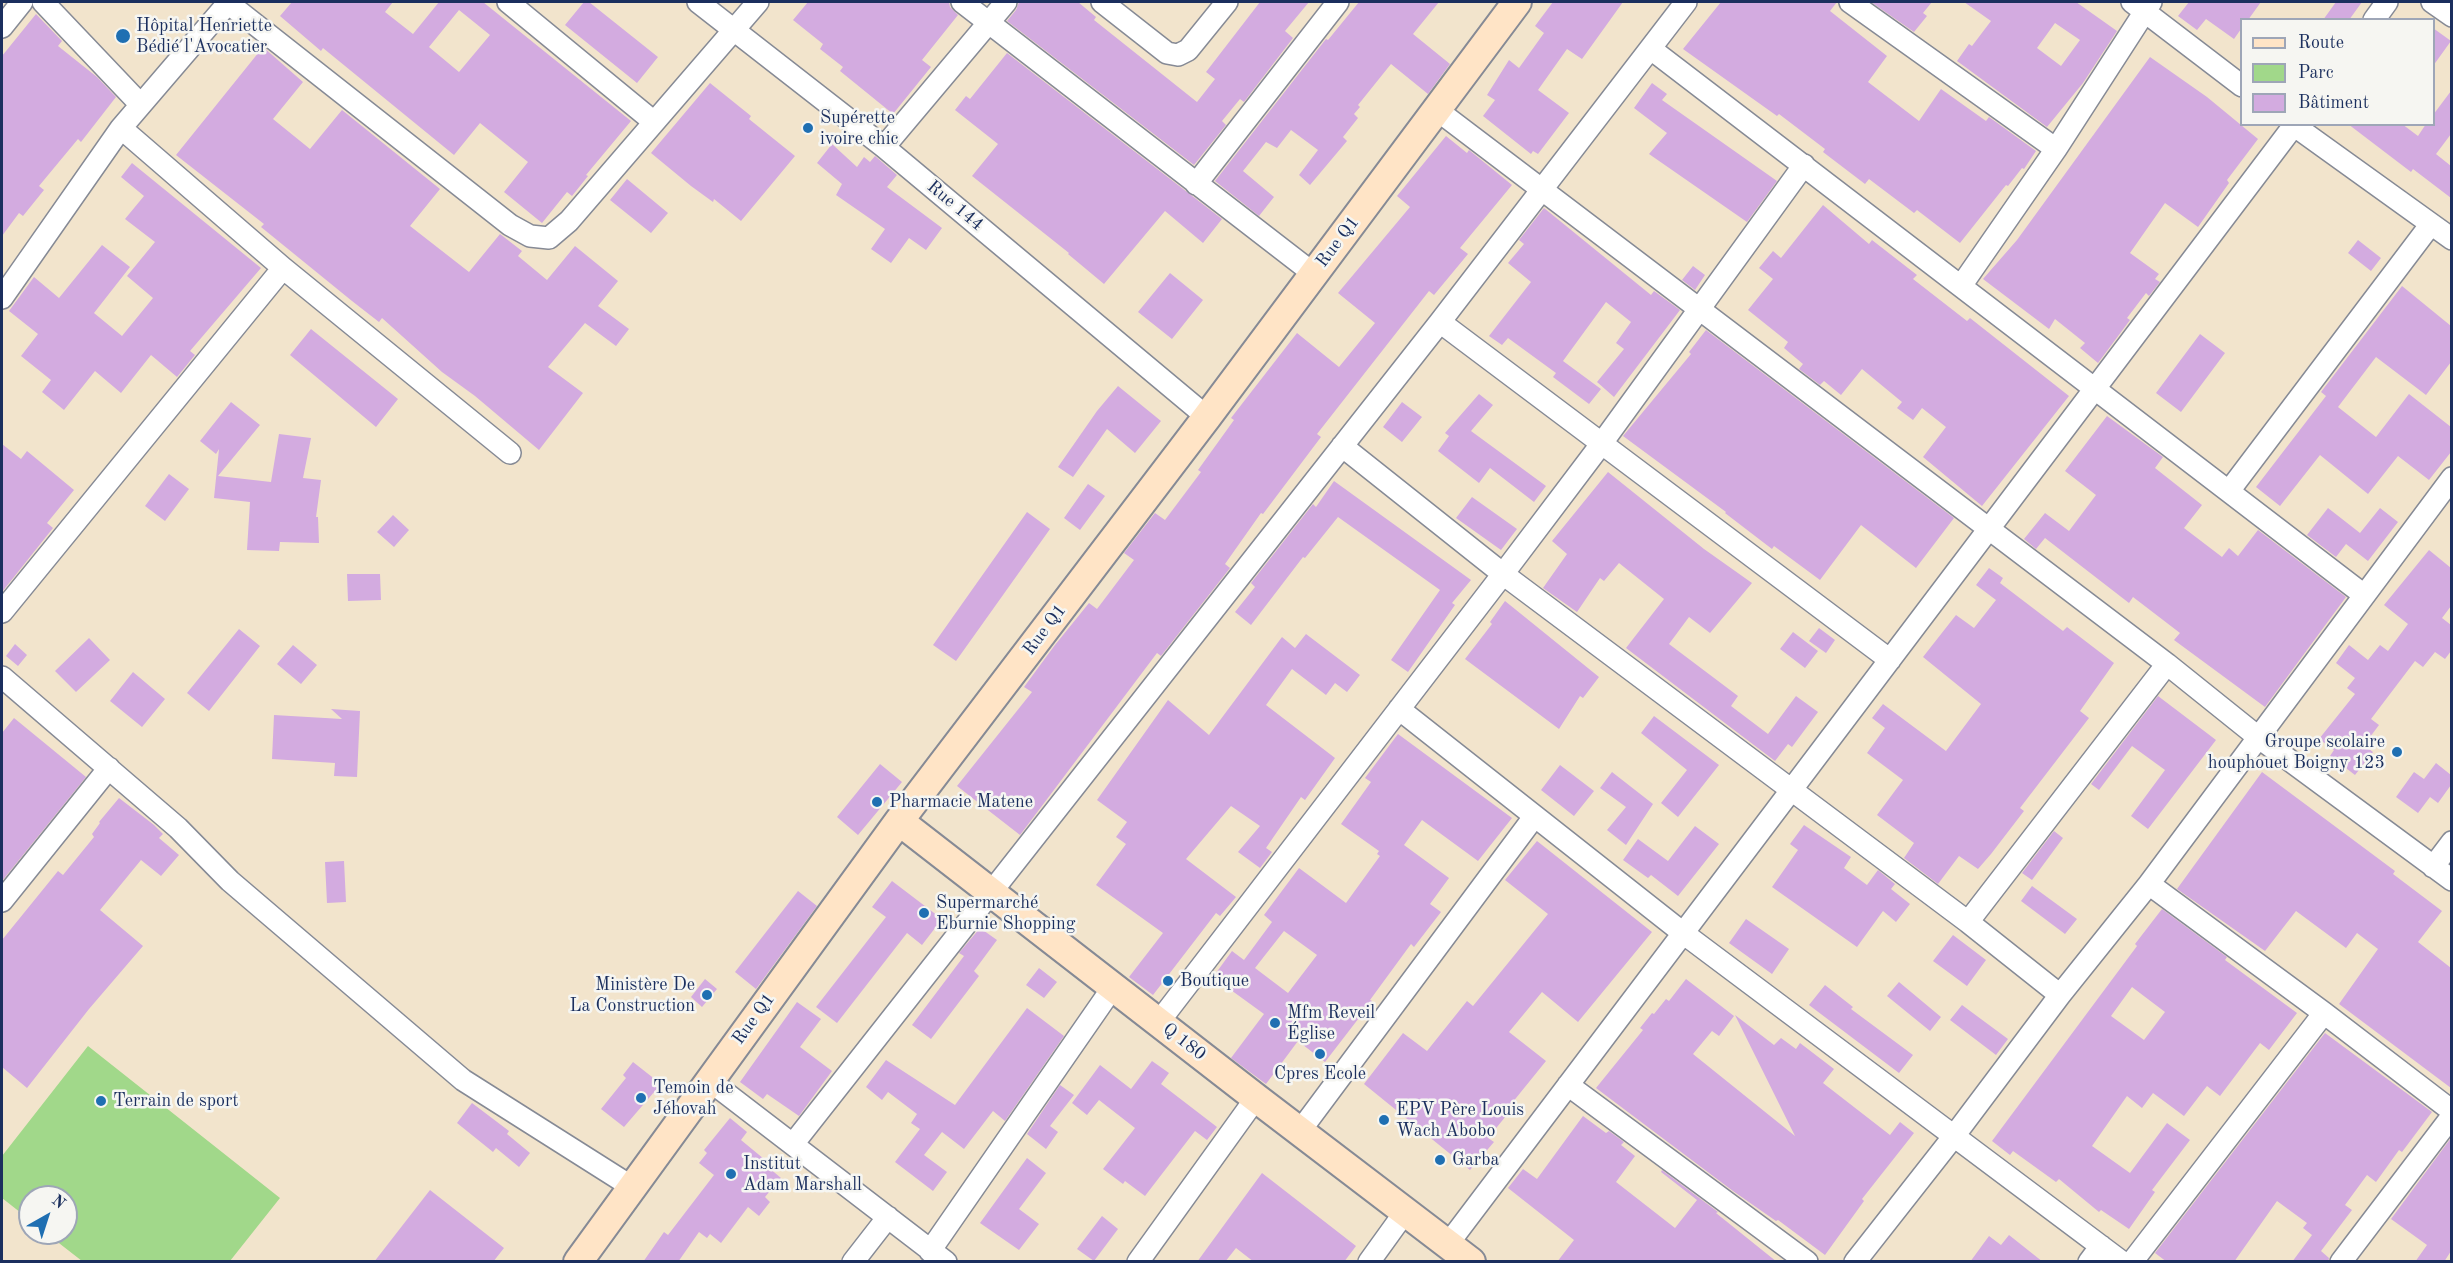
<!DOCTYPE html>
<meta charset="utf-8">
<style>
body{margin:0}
#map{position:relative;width:2453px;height:1263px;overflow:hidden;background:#f2e4cc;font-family:"Old Standard TT",serif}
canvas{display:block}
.frame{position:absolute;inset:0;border:3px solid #1b2f5e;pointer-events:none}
.legend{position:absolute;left:2240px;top:18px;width:195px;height:108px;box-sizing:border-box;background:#f6f6f2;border:2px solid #9ea6b7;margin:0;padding:8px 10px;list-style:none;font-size:18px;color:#1b2f5e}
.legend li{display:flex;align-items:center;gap:12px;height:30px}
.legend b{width:30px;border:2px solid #9ea6b7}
.north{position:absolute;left:18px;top:1185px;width:60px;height:60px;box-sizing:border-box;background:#f6f6f2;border:2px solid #9ea6b7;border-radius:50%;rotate:39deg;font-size:16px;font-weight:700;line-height:24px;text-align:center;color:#1b2f5e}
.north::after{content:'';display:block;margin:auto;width:21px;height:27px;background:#1f6fb2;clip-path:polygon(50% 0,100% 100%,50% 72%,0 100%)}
</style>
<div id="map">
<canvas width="2453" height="1263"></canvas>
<div class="frame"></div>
<ul class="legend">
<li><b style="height:8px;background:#ffe4c6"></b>Route</li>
<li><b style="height:16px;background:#a1d88a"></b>Parc</li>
<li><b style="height:16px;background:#d3abe0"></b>Bâtiment</li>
</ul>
<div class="north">N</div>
</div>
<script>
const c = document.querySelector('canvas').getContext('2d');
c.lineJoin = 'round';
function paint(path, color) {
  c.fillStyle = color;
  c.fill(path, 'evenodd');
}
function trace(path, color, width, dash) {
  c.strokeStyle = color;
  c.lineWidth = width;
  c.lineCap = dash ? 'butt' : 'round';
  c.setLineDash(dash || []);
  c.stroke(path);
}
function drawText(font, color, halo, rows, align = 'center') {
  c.font = font + ' "Old Standard TT",serif';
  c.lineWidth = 5;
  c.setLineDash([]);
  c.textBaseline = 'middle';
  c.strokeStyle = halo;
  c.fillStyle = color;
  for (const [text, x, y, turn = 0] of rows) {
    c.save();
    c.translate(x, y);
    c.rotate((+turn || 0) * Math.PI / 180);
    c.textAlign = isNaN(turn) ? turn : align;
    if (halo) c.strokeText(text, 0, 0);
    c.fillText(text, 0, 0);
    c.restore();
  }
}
paint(new Path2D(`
 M88 1046 280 1198 230 1261H82L46 1233H66V1197H30V1220L2 1198V1156Z`), '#a1d88a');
paint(new Path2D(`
 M292 2H393L385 12 413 34 439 2H483L631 121 586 175 588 176 572 196 567 192 542 223 504 192 528 162 480 123 454 155 323 48 321 51 280 16ZM459 10 490 35 459 72 429 47Z
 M584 2H589L658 57 637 83 565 25Z
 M808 2H949L950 7 958 15 922 60 931 67 893 114 840 71 843 67 820 49 823 44 793 20Z
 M1019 2H1078L1096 17 1094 20 1197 102 1215 79 1206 72 1260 2H1309L1285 31 1293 38 1244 102 1240 99 1222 121 1226 125 1194 165 1007 21 1016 10Z
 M1359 2H1439L1413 34 1450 64 1428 94 1391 64 1358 105 1360 107 1354 114 1358 118 1343 137 1347 141 1310 185 1299 175 1318 150 1291 130 1277 148 1266 142 1243 171 1274 197 1259 216 1215 181 1326 39 1328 40Z
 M1553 2H1623L1582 59 1567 49 1538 90 1569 113 1538 154 1533 151 1531 154 1483 116 1495 100 1487 95 1509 60 1519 68 1544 33 1535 26Z
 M1721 2H1837L1830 11 1887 56 1868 82 1919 121 1941 89 1986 121 1989 117 2036 151 2024 169 2022 168 2008 186 2006 185 1960 243 1917 210 1914 213 1869 179 1865 184 1823 152 1825 149 1779 114 1777 116 1683 49Z
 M1871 2H1932L1923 13 1927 16 1914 32Z
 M1964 2H2076L2117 31 2083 83 2047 127 1957 61 1969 44 1972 46 1991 21ZM2055 23 2080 40 2061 66 2037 48Z
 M2189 2H2261L2248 20H2241V29L2234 39 2206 19 2197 30 2178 16Z
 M2336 2H2362L2349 20H2323Z
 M36 14 62 41 58 46 97 77 116 97 81 142 78 139 39 186 44 190 23 216 19 213 2 236V56Z
 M2433 28 2451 41 2433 66Z
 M263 47 303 82 273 119 310 149 342 110 440 189 410 226 469 272 500 234 522 251 518 256 547 280 575 246 618 281 598 306 629 329 616 346 585 323 548 367 583 393 539 450 475 396 442 372 382 318 379 322 352 301 261 227 264 224 176 155Z
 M1007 53 1222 219 1203 243 1165 211 1104 284 1068 254 1069 253 972 176 998 144 955 110 966 96 970 99Z
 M2150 57 2207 97 2258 139 2227 180 2229 183 2198 227 2165 203 2130 253 2159 274 2155 279 2160 282 2149 296 2146 293 2127 318 2130 320 2098 363 2080 348 2085 343 2055 319 2049 329 1983 279 2017 240Z
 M710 83 751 116 749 119 795 156 741 221 714 199 713 202 691 186 651 153Z
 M1652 83 1667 94 1662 100 1777 181 1747 222 1649 154 1667 133 1634 108Z
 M2451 91V134L2436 154 2451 166V198L2413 169 2411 172 2348 124H2402L2418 136 2426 124H2433V115Z
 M1446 136 1467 153 1469 150 1512 185 1460 248 1468 254 1434 295 1429 291 1317 434 1321 437 1263 514 1261 513 1225 564 1230 568 1161 656 1157 653 1020 835 957 786 1032 692 1024 687 1055 645 1089 603 1097 609 1134 560 1124 553 1155 513 1165 520 1201 472 1198 470 1234 420 1231 418 1297 333 1339 367 1375 323 1338 293 1410 207 1397 196Z
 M832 144 857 167 864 157 870 162 875 156 897 175 887 187 942 228 926 250 909 238 891 263 871 249 885 229 836 195 842 184 817 163Z
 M132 163 261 268 190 351 195 355 177 377 151 355 121 393 95 371 64 410 42 392 51 380 21 356 38 334 9 311 34 277 59 298 102 245 130 267 94 313 122 336 153 298 127 276 155 242 125 219 144 196 121 177Z
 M627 179 668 213 651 233 610 200Z
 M1823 205 1869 244 1872 240 1917 275 1913 279 1967 321 1970 318 2069 396 1982 506 1923 457 1946 427 1922 408 1913 420 1897 408 1902 402 1862 369 1841 395 1824 381 1820 385 1799 369 1803 364 1784 348 1788 342 1748 310 1773 279 1759 268 1773 251 1781 258Z
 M1544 208 1651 295 1654 291 1680 310 1614 397 1597 382 1624 349 1616 343 1631 322 1606 302 1563 361 1601 389 1589 404 1553 377 1556 373 1508 338 1502 345 1489 336 1531 282 1508 263 1524 244 1519 240Z
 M2358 240 2381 258 2371 271 2348 253Z
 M1693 266 1705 275 1695 290 1682 280Z
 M1170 273 1203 300 1172 339 1138 312Z
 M2402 286 2451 326V362L2426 395 2376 357 2338 407 2376 437 2409 394 2451 427V452L2429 480 2398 456 2368 494 2320 455 2280 506 2256 487 2326 396 2321 392Z
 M311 329 398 399 376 427 290 355Z
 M1706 330 1954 518 1916 568 1861 525 1820 580 1774 546 1772 549 1725 513 1726 512 1623 436 1691 354 1689 352Z
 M2200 334 2225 353 2181 412 2156 393Z
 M1118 386 1161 421 1135 453 1107 429 1073 477 1058 467 1097 411Z
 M1479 394 1493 405 1471 431 1546 486 1534 502 1490 468 1479 483 1438 451 1449 436 1445 433Z
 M231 402 260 425 218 476 271 482 279 434 311 438 303 478 321 480 316 517H318L319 543 280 542 279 551 247 550 250 502 214 498 219 449 216 454 200 441Z
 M1402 402 1422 417 1402 442 1383 427Z
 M2107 416 2163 457 2155 468 2202 505 2184 528 2222 557 2229 548 2238 556 2258 530 2346 597 2265 707 2174 640 2180 633 2133 597 2129 603 2045 538 2036 549 2024 539 2045 513 2069 531 2096 495 2065 471Z
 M2 444 21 459 27 451 74 490 47 523 53 528 2 592Z
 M1608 472 1704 549 1752 583 1710 633 1689 617 1669 644 1738 696 1731 706 1768 734 1796 696 1818 712 1792 747 1788 744 1775 761 1626 648 1664 599 1619 563 1604 581 1600 578 1577 612 1543 588 1567 554 1552 541Z
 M169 474 189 489 165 521 145 506Z
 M1334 481 1471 580 1452 603 1455 605 1408 672 1391 660 1440 590 1338 517 1305 558 1303 557 1251 625 1235 612 1255 587 1251 583 1313 504 1316 507Z
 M1088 484 1105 496 1080 530 1064 518Z
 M1472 497 1517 529 1501 550 1456 518Z
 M2328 508 2360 533 2380 508 2398 522 2368 561 2346 544 2336 557 2307 535Z
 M1027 512 1050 529 956 661 933 645Z
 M393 515 409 530 394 547 377 532Z
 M2429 550 2451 568V606L2442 618 2451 625V651L2445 659 2435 652 2423 667 2415 661 2371 719 2379 725 2364 745 2373 752 2355 775 2330 756 2334 750 2319 739 2355 694 2347 688 2355 678 2336 663 2349 645 2368 660 2380 645 2388 651 2408 624 2384 605Z
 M1989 568 2003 578 2000 583 2063 631 2067 627 2114 663 2080 711 2089 718 2020 808 2024 811 1991 854 1978 869 1959 856 1938 884 1904 858 1914 843 1877 815 1903 780 1867 753 1885 728 1872 718 1883 704 1946 751 1981 704 1923 657 1956 615 1974 628 1996 600 1976 585Z
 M347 574H380L381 600 348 601Z
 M1505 601 1599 677 1583 698 1580 696 1559 729 1465 659 1492 624 1490 622Z
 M1819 628 1835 640 1826 653 1809 641Z
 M239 629 260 646 209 711 187 693Z
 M1793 632 1818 651 1805 668 1780 649Z
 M1306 634 1360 675 1347 692 1335 683 1326 695 1292 669 1266 705 1335 758 1305 800 1301 797 1266 848 1272 852 1260 868 1238 852 1260 826 1231 806 1186 859 1236 897 1220 916 1216 913 1153 995 1129 977 1163 933 1096 885 1126 844 1116 837 1127 822 1097 800 1168 700 1209 735 1282 637 1295 648Z
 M89 638 110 660 76 692 55 671Z
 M15 644 27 655 18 666 6 656Z
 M293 645 317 665 301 684 277 664Z
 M133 672 165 699 142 727 110 701Z
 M2158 696 2216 740 2148 829 2131 816 2165 770 2132 746 2099 790 2091 784Z
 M331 709 360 711 357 777 334 776 335 763 272 759 274 715 342 719Z
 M1654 716 1719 765 1678 817 1661 803 1687 770 1641 733Z
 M14 718 86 777 2 881V733Z
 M1398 734 1512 818 1478 861 1422 820 1404 845 1449 878 1430 904 1441 912 1414 947 1411 944 1370 1000 1372 1001 1325 1062 1298 1041 1266 1084 1231 1058 1264 1014 1213 977 1232 951 1244 960 1272 922 1264 915 1299 868 1346 903 1380 856 1377 854 1379 851 1341 824 1371 782 1365 778ZM1284 931 1317 955 1288 993 1255 968Z
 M2436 763 2451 775V785L2438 803 2430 797 2418 813 2396 797 2414 772 2424 779Z
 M880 764 902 782 858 835 837 817Z
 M1560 765 1594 791 1574 816 1541 790Z
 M1612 772 1653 804 1626 845 1607 830 1626 807 1600 788Z
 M2262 772 2395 871 2393 874 2442 911 2418 942 2451 968V1088L2339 1004 2378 949 2357 933 2346 948 2296 911 2265 951 2177 889Z
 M119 798 154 825 163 834 159 838 179 855 161 876 141 860 100 910 143 946 89 1009 27 1088 2 1067V940L58 871 63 875 94 837 92 834 100 823 99 822Z
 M1804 825 1851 857 1844 868 1867 885 1878 870 1895 884 1891 889 1910 904 1896 922 1883 911 1857 947 1772 887 1798 850 1790 844Z
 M1695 826 1719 844 1678 896 1651 875 1648 878 1623 860 1638 839 1668 861Z
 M2054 831 2063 838 2032 880 2022 873Z
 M1537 841 1652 932 1578 1022 1542 992 1509 1032 1546 1061 1512 1103 1515 1105 1488 1138 1494 1142 1470 1170 1364 1084 1403 1033 1427 1051 1467 1001 1473 1006 1548 914 1505 880Z
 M344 861 346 902 327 903 325 862Z
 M892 881 942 919 922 945 907 933 837 1023 816 1007 886 917 872 907Z
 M2032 886 2077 919 2065 934 2021 901Z
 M798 891 817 906 756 989 735 972Z
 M2162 909 2227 957 2225 960 2297 1013 2269 1050 2260 1043 2220 1096 2207 1086 2184 1116 2153 1093 2142 1108 2127 1096 2092 1146 2130 1173 2167 1123 2190 1140 2152 1190 2155 1192 2129 1229 2101 1210 2099 1212 2059 1179 2056 1182 2013 1151 2010 1155 1992 1141 2137 946 2135 944ZM2132 987 2165 1012 2144 1040 2111 1016Z
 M1746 919 1789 949 1772 974 1729 943Z
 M980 928 997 940 974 971 979 976 931 1039 912 1025 964 956 959 953Z
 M1953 935 1986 960 1967 986 1933 961Z
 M1039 968 1057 982 1044 998 1026 985Z
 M705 979 717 989 702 1007 691 997Z
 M1686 979 1734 1016 1719 1036 1712 1031 1693 1054 1795 1136 1735 1015 1774 1045 1781 1038 1796 1049 1800 1043 1834 1069 1823 1083 1890 1135 1900 1122 1914 1133 1862 1199 1864 1201 1825 1255 1778 1220 1776 1221 1733 1191 1596 1088 1643 1030 1640 1028 1652 1013 1654 1014 1666 999 1669 1001Z
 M1899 982 1941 1017 1930 1031 1887 996Z
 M1825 985 1853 1007 1851 1009 1913 1055 1899 1073 1809 1005Z
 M797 1002 821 1019 800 1047 832 1071 799 1116 767 1094 763 1099 740 1082Z
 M1962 1005 2008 1039 1996 1055 1950 1020Z
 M1027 1008 1064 1036 1005 1121 993 1111 964 1149 942 1132 924 1155 947 1172 933 1191 895 1162 920 1129 911 1123 917 1114 888 1092 882 1100 866 1087 886 1060 955 1105Z
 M2325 1033 2432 1112 2402 1152 2399 1150 2376 1182 2367 1175 2345 1205 2352 1210 2321 1251 2329 1258 2328 1262H2292L2312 1235 2303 1228 2307 1223 2277 1201 2234 1262H2167L2155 1253Z
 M1152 1061 1169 1073 1161 1084 1217 1127 1207 1140 1195 1131 1145 1196 1125 1181 1123 1184 1103 1169 1135 1128 1099 1100 1087 1115 1072 1103 1100 1065 1131 1089Z
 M633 1062 661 1084 624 1127 601 1109 626 1078 623 1075Z
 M1060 1085 1074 1095 1050 1126 1058 1132 1046 1149 1027 1134Z
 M472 1103 509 1131 507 1134 530 1153 519 1167 496 1148 493 1152 457 1123Z
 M1583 1116 1606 1133 1609 1131 1624 1142 1621 1145 1635 1156 1616 1182 1675 1228 1697 1200 1661 1172 1662 1170 1718 1212 1716 1213 1777 1262H1557L1574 1240 1508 1188 1523 1169 1537 1179Z
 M730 1118 747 1132 741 1140 764 1159 762 1162 781 1178 765 1197 770 1202 759 1216 748 1207 721 1243 710 1234 707 1238 699 1232 678 1262H643L664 1232 668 1235 714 1175 699 1163 707 1153 704 1150Z
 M2451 1138V1251L2444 1262H2415L2427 1245 2391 1219Z
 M1027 1158 1046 1173 1019 1209 1039 1224 1019 1250 980 1223Z
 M1262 1173 1356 1246 1344 1262H1254L1236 1248 1225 1262H1197Z
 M430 1190 504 1248 493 1262H374Z
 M1102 1216 1118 1229 1094 1261 1077 1249Z
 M2009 1235 2043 1262H1970L1989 1236 2001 1245Z`), '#d3abe0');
const street = new Path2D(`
 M43 2 140 104
 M508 2 654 122
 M698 2 884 147 1207 417
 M962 2 1314 274
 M1102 2 1167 53 1178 55 1188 50 1227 2
 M1850 2 2056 149
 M2132 2 2242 86
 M2432 2 2452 16
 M228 3 510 225 530 236 549 238 569 221 758 2
 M2374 20 2387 2
 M2 27 22 2
 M1651 49 2364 595
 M1437 110 2167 664 2258 737 2452 880
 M2292 124 2452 239
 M121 128 283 268 510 453
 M884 147 1006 2
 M1196 184 1338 2
 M1961 286 2056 149 2151 2
 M2 298 121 128 229 2
 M1440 322 1890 660
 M1342 446 1503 574 1968 922 2060 995
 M2229 491 2431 224
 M2 612 283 268
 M2 677 178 828 230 881 463 1080 632 1187
 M1399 709 1683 933 2122 1262
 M2433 867 2452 842
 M2149 884 2324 1013 2452 1111
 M2 901 109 768
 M1968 922 2167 664
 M1158 1023 1503 574 1602 443 1804 165
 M710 1081 946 1262
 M1568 1085 1807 1262
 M1300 1131 1534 817
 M793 1144 1440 322 1686 2
 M1448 1244 2295 124
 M930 1251 1113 987
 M853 1262 888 1217
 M1138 1262 1256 1098
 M1369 1262 1405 1212
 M1855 1262 1954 1136 2060 995 2149 884 2452 478
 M2089 1262 2101 1246
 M2132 1262 2324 1013
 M2341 1262 2452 1116`);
const secondary = new Path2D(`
 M899 821 1256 1098 1471 1262
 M578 1262 899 821 1207 417 1517 2`);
trace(street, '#868a95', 24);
trace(secondary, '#868a95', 32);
trace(street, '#fff', 21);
trace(secondary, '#ffe4c6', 28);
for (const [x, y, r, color] of [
 [123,36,8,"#1f6fb2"],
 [808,128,6,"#1f6fb2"],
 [2397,752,6,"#1f6fb2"],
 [877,802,6,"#1f6fb2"],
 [924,913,6,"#1f6fb2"],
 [1168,981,6,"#1f6fb2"],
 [707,995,6,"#1f6fb2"],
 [1275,1023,6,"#1f6fb2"],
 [1320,1054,6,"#1f6fb2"],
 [641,1098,6,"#1f6fb2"],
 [101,1101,6,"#1f6fb2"],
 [1384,1120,6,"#1f6fb2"],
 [1440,1160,6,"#1f6fb2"],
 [731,1174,6,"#1f6fb2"]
]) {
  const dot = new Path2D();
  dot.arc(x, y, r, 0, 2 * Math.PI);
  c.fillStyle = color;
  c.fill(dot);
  trace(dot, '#f6f6f2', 2);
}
drawText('18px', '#1b2f5e', '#f6f6f2', [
 ["Hôpital Henriette",136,26],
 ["Bédié l'Avocatier",136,47],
 ["Supérette",820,118],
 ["ivoire chic",820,139],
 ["Groupe scolaire",2385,742,"right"],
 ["houphouet Boigny 123",2385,763,"right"],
 ["Pharmacie Matene",889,802],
 ["Supermarché",936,903],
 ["Eburnie Shopping",936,924],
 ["Boutique",1180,981],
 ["Ministère De",695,985,"right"],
 ["La Construction",695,1006,"right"],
 ["Mfm Reveil",1287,1013],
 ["Église",1287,1034],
 ["Cpres Ecole",1320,1074,"center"],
 ["Temoin de",653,1088],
 ["Jéhovah",653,1109],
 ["Terrain de sport",113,1101],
 ["EPV Père Louis",1396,1110],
 ["Wach Abobo",1396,1131],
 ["Garba",1452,1160],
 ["Institut",743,1164],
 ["Adam Marshall",743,1185]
], 'left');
drawText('18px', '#1b2f5e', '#f6f6f2', [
 ["Rue 144",955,206,40],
 ["Rue Q1",1338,242,-53],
 ["Rue Q1",1045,630,-53],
 ["Rue Q1",754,1019,-54],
 ["Q 180",1184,1042,38]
]);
</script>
